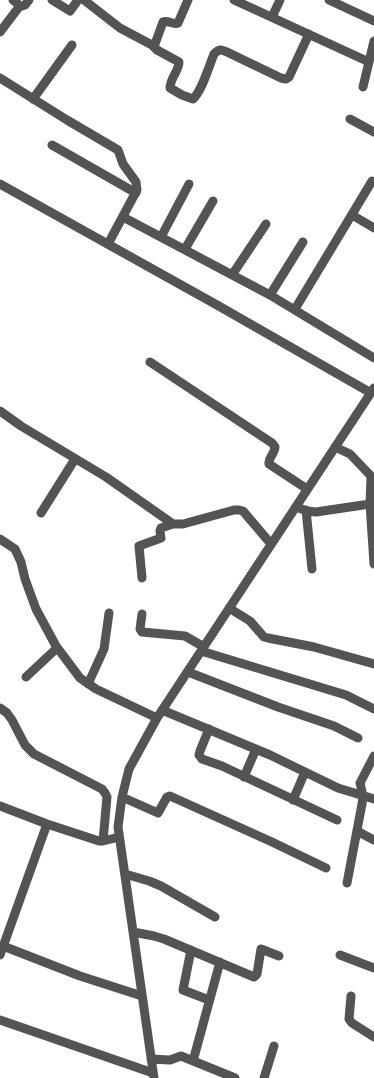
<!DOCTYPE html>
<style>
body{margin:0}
canvas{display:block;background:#fff}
</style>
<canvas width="374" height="1078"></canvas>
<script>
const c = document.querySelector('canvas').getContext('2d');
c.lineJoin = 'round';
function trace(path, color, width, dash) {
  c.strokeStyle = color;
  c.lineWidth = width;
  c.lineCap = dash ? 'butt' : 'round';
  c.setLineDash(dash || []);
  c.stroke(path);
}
trace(new Path2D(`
 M52 0 70 11 78 0
 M84 0 120 28 152 45 155 44 163 22C168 20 173 25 178 23L188 0
 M234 0 369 62
 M329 0 374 21
 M19 7 25 5 29 0
 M272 17 280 0
 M0 32 19 7 18 4 13 0
 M152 45 157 50 179 62C179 71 170 78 170 88L182 95 193 99C202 91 209 66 214 54 219 49 221 49 227 52L281 78 286 79 289 77 309 34
 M0 78 67 120 118 150 123 164 136 182 137 190 108 244
 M363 87 374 41
 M33 99 72 45
 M350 119 374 132
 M52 145 136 193
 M0 184 217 305 371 393
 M352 215 374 228
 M123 217 270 295 374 358
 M161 237 189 184
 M185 249 213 201
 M232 275 266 224
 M270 295 303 242
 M295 309 372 181
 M150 362 272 443 275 447C275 453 268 458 269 464L307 489
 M0 411 21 426 106 477 173 524H183L234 510H239L243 511 271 544
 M335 447 350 454 371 476 370 504 374 564
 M296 507 307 511 316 512 370 504
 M306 510 312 569
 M41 513 75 459
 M0 539 15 549 21 562 25 579 36 609 56 646 80 678 96 689 157 718
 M142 578 139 546 161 538 160 531 161 528 173 524
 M229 608 250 621 264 637 268 638 314 647 374 664
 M142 614 140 629 142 632 185 636 204 647
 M201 651 346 695 374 709
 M188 672 278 707 334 726 358 738
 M26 677 57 648
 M88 684 104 649 109 613
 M0 708 7 713 12 720 25 745 34 754 102 789 105 793 107 797 103 841
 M162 710 270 755 338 788 374 799
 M209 729 200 751 199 755 202 759 222 766 337 820
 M244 777 256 749
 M122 797 158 813 167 797 170 796 272 842 326 868
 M293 800 305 772
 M0 806 47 824 99 841H103L119 837
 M357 831 374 840
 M125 874 149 881 161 886 215 917
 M347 883 362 804 363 796 360 783 374 756
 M133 932 154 936 164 939 254 977 257 974 261 949 279 956
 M3 946 80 976 142 996
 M191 950 183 990 209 1000
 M0 955 47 824
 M340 955 374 968
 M351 996 349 1019 352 1023 374 1037
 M0 1020 153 1073
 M151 1059 170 1060 181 1056 235 1078
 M193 1061 220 962
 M154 1078 118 827 122 797 129 769 157 718 374 388
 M264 1078 274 1046`), '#545454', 9);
</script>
